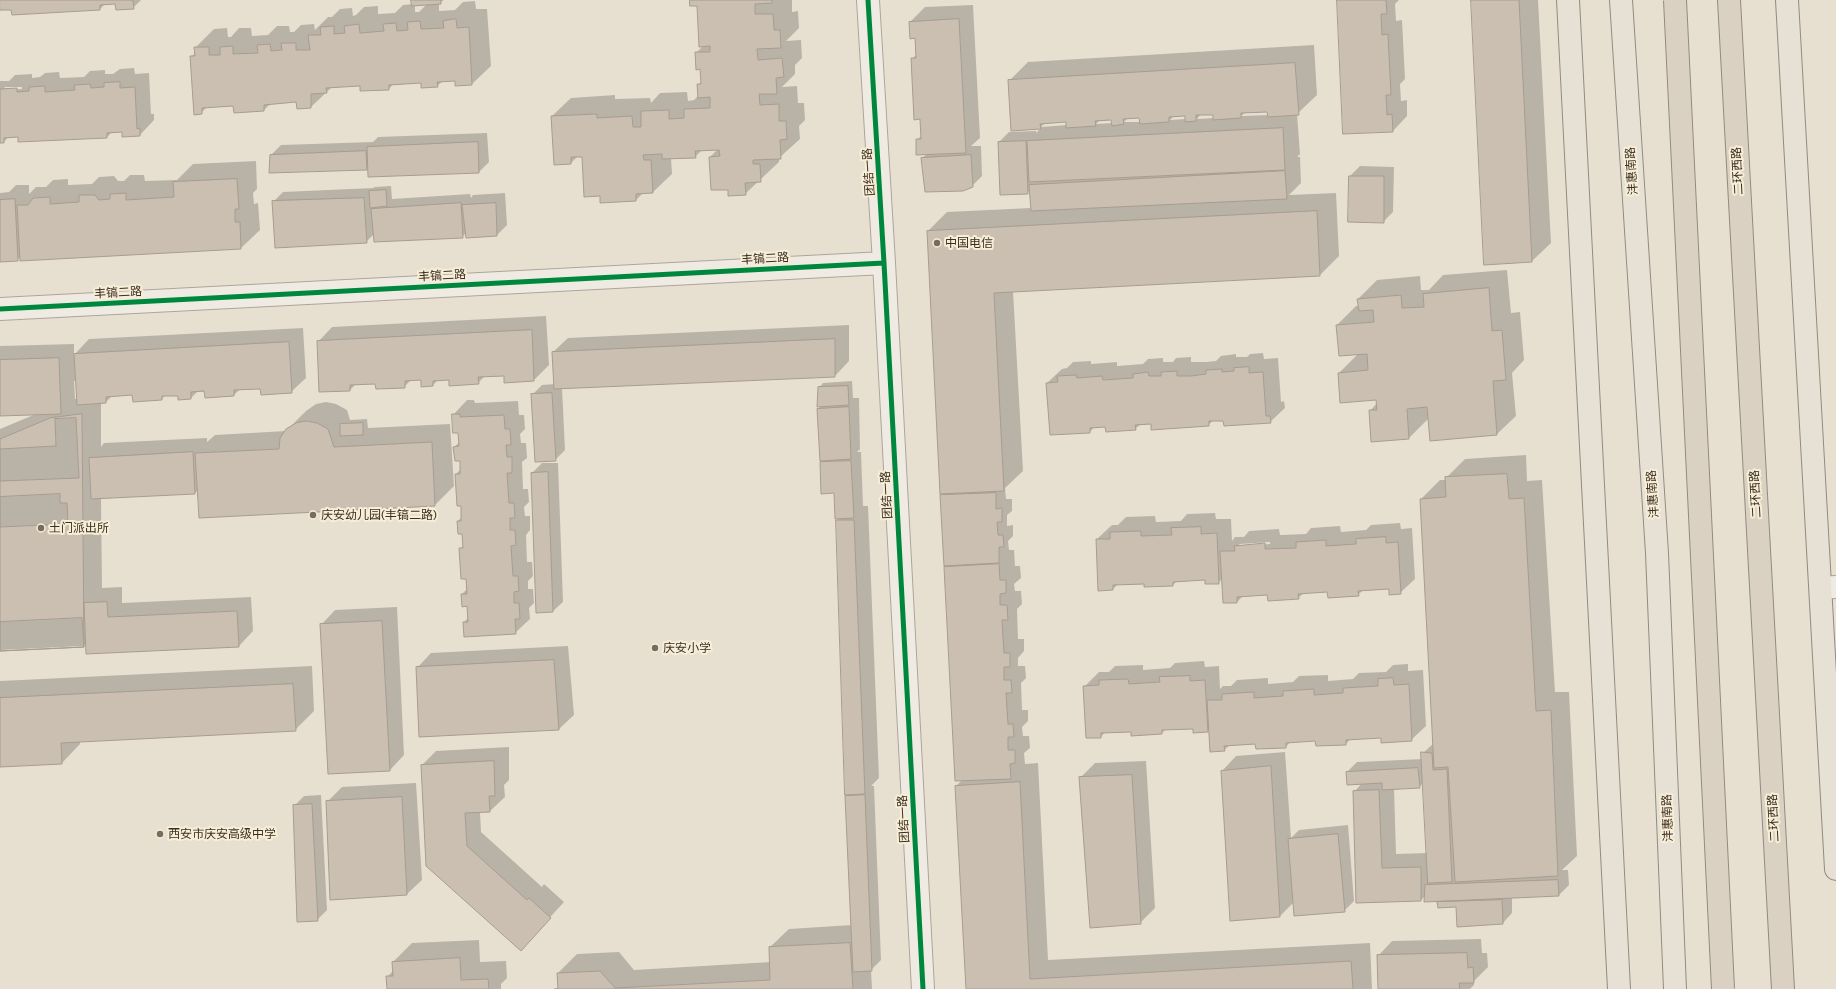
<!DOCTYPE html>
<meta charset="utf-8">
<style>
body{margin:0}
canvas{display:block;background:#e7e0d1}
</style>
<canvas width="1836" height="989"></canvas>
<script>
const c = document.querySelector('canvas').getContext('2d');
c.lineJoin = 'round';
function paint(path, color) {
  c.fillStyle = color;
  c.fill(path, 'evenodd');
}
function trace(path, color, width, dash) {
  c.strokeStyle = color;
  c.lineWidth = width;
  c.lineCap = dash ? 'butt' : 'round';
  c.setLineDash(dash || []);
  c.stroke(path);
}
function drawText(font, color, halo, rows, align = 'center') {
  c.font = font + ' "Roboto Serif","Noto Sans SC",serif';
  c.lineWidth = 4;
  c.setLineDash([]);
  c.textBaseline = 'middle';
  c.strokeStyle = halo;
  c.fillStyle = color;
  for (const [text, x, y, turn = 0] of rows) {
    c.save();
    c.translate(x, y);
    c.rotate((+turn || 0) * Math.PI / 180);
    c.textAlign = isNaN(turn) ? turn : align;
    if (halo) c.strokeText(text, 0, 0);
    c.fillText(text, 0, 0);
    c.restore();
  }
}
paint(new Path2D(`
 M0 0H141L133 8 116 3 105 4 100 9 12 8 2 9 0 11Z
 M412 0H444L439 3V11L455 10 463 2 475 1 476 9H487L491 66 472 84 456 80 443 81 437 86 422 81 394 83 389 89 361 85 332 87 311 107 297 101 271 103 264 110 235 112 234 105 208 106 201 113 191 57 196 52 195 48 214 29 227 28 228 37H231L239 28H251L252 36 268 35 277 26H289L290 32H294L301 25 314 24 315 30 328 17H332L340 9 352 8 353 16 356 15 364 7 378 6V14L395 13 403 5 413 4ZM427 4 419 12H415V5Z
 M691 0H792V12L798 11 799 28 786 41 801 40 802 58 795 65V74L782 87 797 86 798 103H804L805 120 799 126 800 139 779 158V162L745 194 729 189 710 157 718 149 702 150 695 157 671 158 672 174 653 192 643 193 636 200 601 195 582 156H578L571 163 552 116 571 98 615 95V99L650 98 651 103 660 93 687 92 688 101 694 100 698 96V85L702 81 701 68 696 53 703 46 698 5Z
 M1338 0H1399L1395 4 1396 21 1402 20 1405 79 1400 84 1401 101 1407 100V116L1393 131Z
 M1472 0H1538L1551 243 1532 261Z
 M973 5 980 138 971 146H981L982 176 972 186 922 158 927 154 917 140 922 135 921 118 912 59 917 54 916 37 910 22 925 7Z
 M1314 45 1317 95 1297 114 1300 154 1297 157H1300L1301 183 1289 195 1336 193 1339 256 1320 275 1013 291 1023 471 1005 488 1006 499H1012V511L1007 515V526L1013 525V536L1008 541 1009 550H1014L1015 566H1020L1021 578 1014 584 1015 591H1021L1022 604 1017 609 1018 639H1024V651L1018 658V666H1025L1026 678 1021 683 1022 710H1028V721L1022 727 1023 736H1029L1030 748 1024 753 1025 764 1038 763 1048 960 1370 943 1372 989H967L956 786 962 780 945 567 948 565 941 496 944 493 928 231 947 212 1031 208 1030 190 1027 193 999 142 1009 132 1036 131V133L1041 128 1012 130 1009 81 1028 62ZM1268 111 1269 115 1241 116 1246 112ZM1201 114H1214V118L1197 119ZM1185 115 1186 119 1170 120 1174 116ZM1140 117V122H1124L1128 118ZM1101 119H1112L1113 123 1096 124ZM1067 121V125L1041 127 1046 122Z
 M134 68 135 74 149 73 151 114H154V120L140 135 123 131H113L107 137 19 136 8 137 4 142H0V81H9L15 75 32 74V78L40 77 45 73 59 72 60 78 84 77 90 71 105 70V74H113L120 69ZM5 87H22V89L3 90Z
 M487 133 489 162 479 172 369 166 366 169 271 155 281 145 373 142 378 137Z
 M256 161 257 189 253 193 254 204 258 203 260 230 241 248 20 257 17 260 0 261V193L9 192 16 185H29V194L36 187H46L53 180 68 179V185L92 184 99 177 114 176 118 181H124L130 175H144L145 181 177 180 193 164Z
 M1360 166 1394 167 1393 212 1383 222 1350 176Z
 M391 186 392 199 470 194 471 198 473 195 505 193 507 225 497 235 467 236 466 233 462 237 374 234 366 242 273 202 283 192 373 188 375 187Z
 M1507 270 1511 313 1520 312 1524 360 1512 373 1516 416 1497 434 1429 418 1409 438 1370 411 1377 403V399L1339 373 1359 353 1337 325 1356 306H1359L1358 299 1377 280 1420 276 1421 290H1429L1443 275Z
 M546 316 549 365 534 380 504 374 486 375 478 383 450 379H439L433 385 422 379H412L404 387 376 383 356 384 350 390 318 342 332 327Z
 M849 325V361L835 376 562 388 565 450 555 460 532 395 542 385 555 384 553 352 568 338Z
 M303 328 306 378 291 392 261 388 240 389 234 395 198 391 191 398 179 395H165L162 399 133 394 112 396 106 402H101V447L104 443 207 438V442L215 435 286 431 306 411 316 404 326 402 336 404 347 410 350 420 367 419 368 428 450 424 454 486 435 505 198 490 195 493 101 497 102 588 122 587V603L251 597 253 631 239 646 86 643 83 646 0 650V429L36 414 0 415V346L74 344V355L89 339ZM74 381H76L77 399H75Z
 M1263 353 1264 359 1278 358 1281 402 1284 401 1285 408 1270 422 1224 419 1214 420 1208 425 1141 424 1135 429 1095 426 1090 432 1051 434 1047 383 1062 369 1067 368 1073 362 1091 361V364L1117 362V366L1143 364 1148 359 1163 358V362H1173L1176 358 1191 357V362H1206L1216 361 1221 356 1236 354V357H1247L1250 354Z
 M852 381 853 398H859L860 449 857 452H861L863 506H868L879 778 871 786H874L881 960 871 970 872 989H556L559 986 558 973 577 954 619 952 634 970 771 962 770 947 789 929 852 925 846 797 850 794H846L837 520 840 517 835 492 821 462 823 459 818 409 821 406 819 388 823 383Z
 M467 400H474L475 403 518 401 519 415H524L525 429 520 434 521 443H526L527 458 522 462 523 489H528L529 502 524 507 525 516H530V530L526 535 527 562H532L533 576 528 581V589H533L534 603 529 608 530 619 515 633 464 622 469 617 468 605 462 594 467 589V578L460 549 464 545 463 533 458 521 462 517V505L456 474 461 469V460L454 447 460 442 459 431 453 415Z
 M1526 455 1527 481 1542 480 1555 692H1569L1577 856 1562 870H1568L1569 885 1559 895 1512 897V913L1503 923 1457 906 1438 903 1441 900 1426 895 1421 900 1357 902 1354 792 1362 783 1347 772 1357 762 1423 759V753L1434 743 1421 499 1440 480H1446V478L1465 459ZM1424 782 1428 853 1396 854 1394 788 1419 787Z
 M542 463H558L563 602 553 611 532 473Z
 M1215 513 1216 519H1231L1232 541 1235 537H1244L1249 531 1279 529 1280 535 1306 534 1311 528 1340 526 1341 532 1366 530 1371 525 1400 523 1401 529 1412 528 1415 579 1400 593 1390 588 1364 589 1358 595 1328 591 1304 593 1298 598 1268 594 1243 596 1237 602 1222 579 1218 583 1206 579 1177 581 1173 585 1145 583 1118 584 1113 589 1097 539 1112 525H1118L1126 517 1155 516 1156 522 1181 521 1187 514ZM1270 542V544L1237 546 1240 544Z
 M397 607 404 755 390 770 321 625 335 610Z
 M568 646 574 715 559 729 420 736 417 668 431 653Z
 M1204 661 1205 667 1219 666 1220 689 1223 686H1231L1237 680 1268 678V684L1293 682 1299 676 1328 675V681L1353 679 1359 673 1386 672 1393 665 1408 664V671L1423 670 1426 726 1411 740 1382 737 1351 738 1346 744 1316 740 1291 741 1286 747 1256 743 1230 745 1224 750 1210 728 1207 731 1194 728 1166 729 1162 733 1132 731 1105 732 1101 737 1084 687 1099 672H1109L1115 666 1143 665V670L1170 668 1175 663Z
 M312 666 314 711 295 730 80 741V744L62 763 0 766V681Z
 M509 747V780L504 785 505 797 490 811 480 812 481 832 542 887 544 884 564 902 521 949 422 765 436 751Z
 M1285 752 1291 838 1299 830 1348 825 1354 901 1344 911 1294 902 1280 916 1231 920 1222 771 1236 756Z
 M1146 761 1155 908 1140 923 1080 778 1095 763Z
 M416 783 422 880 407 894 327 802 342 787Z
 M321 795 327 910 317 920 294 806 304 796Z
 M1481 939 1482 953H1487L1488 967 1474 981V985L1470 989H1388L1378 956 1392 941Z
 M479 940 480 962 506 961 507 978 501 984V989H388L387 977 394 970 393 962 412 943Z`), '#0003');
const building = new Path2D(`
 M0 0H131L133 1 134 9 116 10 115 4 100 5V10L12 15 11 10H0Z
 M411 0H441V4L412 6Z
 M690 0H772V3L755 4V14H773L774 30H780L781 48 757 49 758 60 782 58 784 77 776 78 777 94H759L760 105 779 104V121H786L787 139 780 140 781 159 753 160V164H760L761 182 745 183 746 195 728 196V190H711L709 157 720 156 719 150 695 151 696 158 662 159V154L643 155 644 160H651L653 193 636 194V201L600 203V196L584 197 582 157H571V164L554 165 551 116 597 114V118L632 116 633 127H641V111L669 110V119L684 118V109L710 108V97L698 98 697 84H701L700 69 696 70 695 52H710V46L699 47 697 6H690Z
 M1337 0H1386L1387 14H1381L1382 35 1388 34 1391 95H1386L1387 115 1392 114 1393 132 1343 134Z
 M1471 0H1519L1532 262 1484 265Z
 M456 19 457 28 469 27 472 85 455 86V81L437 82 438 87 421 88V83L389 85V90L360 91V86L326 88 327 93 311 94V108L297 109 296 102 264 105V111L234 113 233 106 202 108V114L194 115 190 56H195L194 47H209V55H220V47L233 46V54L258 53 257 45 270 44 271 51 282 50 281 43H296V50H310L308 35H321L320 27 334 26V34L345 33 344 26 359 24 360 33 384 31 383 24 396 23 397 31 408 30 407 22 420 21 421 29 444 28 443 21Z
 M959 19 966 153 916 155V139H921L920 119 914 120 911 58H916L915 38 910 39 909 22Z
 M1295 63 1299 115 1268 117 1267 112 1241 113V118L1213 120V115H1196V121L1185 122V116L1169 117V122L1140 124 1139 118 1123 119 1124 124 1112 126 1111 120 1095 121 1096 126 1066 128V122L1040 124 1041 129 1011 131 1008 80Z
 M120 82V88L135 87 137 129 140 128V136L122 137V132L107 133V138L18 142V137L4 138V143H0V89L17 88V92L29 91V87L45 86V92L75 90 74 85 90 84 91 88 104 87V83Z
 M1283 128 1285 170 1029 182 1027 141Z
 M1026 141 1028 194 1000 195 998 142Z
 M478 142 479 173 368 177 367 147Z
 M366 151 367 170 269 173 270 155Z
 M971 155 973 187 963 191 925 192 921 158Z
 M1285 171 1287 199 1031 211 1029 185Z
 M1349 176H1384V223L1348 222Z
 M237 179 239 209H235V222H240L241 249 20 261 17 205H28L33 198 50 197V204L79 202V195H95L99 200 110 199V194L126 193V200L174 197 173 182Z
 M386 190 387 206 370 208 369 191Z
 M364 198 367 243 275 248 272 201Z
 M15 199 18 261 0 262V200Z
 M461 203 463 238 374 242 371 209Z
 M496 203 497 236 466 238 462 205Z
 M1317 211 1320 276 994 293 1004 491 940 494 927 231Z
 M1489 288 1492 331 1502 330 1506 380 1493 381 1497 435 1430 441 1427 407 1407 409 1409 439 1371 442 1369 410H1377L1376 400 1340 403 1338 373 1368 370 1367 354 1339 356 1336 325 1374 322 1373 310 1359 311 1357 299 1401 295 1402 308 1424 307 1423 294Z
 M532 330 534 381 504 383V376L478 377 479 384 449 386V380L433 381V386L421 387V380L405 381V388L376 389 375 384 350 385V391L319 392 317 341Z
 M835 339V377L554 389 552 352Z
 M289 342 292 393 261 395 260 389 234 390V396L205 398 204 391 191 392V399L178 400V396H162V400L133 402 132 395 106 397V403L77 405 74 354Z
 M59 358 61 414 0 416V360Z
 M1249 367V373L1263 372 1266 416H1270L1271 423 1224 426 1223 421H1209V426L1151 430V424L1135 425 1136 430 1106 432 1105 427 1090 428V433L1050 435 1046 383 1058 382 1057 376 1076 375 1077 378 1102 376 1103 380 1133 378V374L1148 372 1149 376H1161V372L1177 371V376H1191L1206 374V370L1222 369V372L1234 371V368Z
 M848 386 849 405 817 407 818 387Z
 M552 393 556 461 535 462 531 394Z
 M849 407 851 459 820 461 817 409Z
 M82 414 84 647 0 651V439L50 418Z
 M452 414H460V417L504 415 505 429H510L511 445H506L507 457H512V473H507L509 503H514L515 518H510V530H515L516 545 511 546 513 576H518L519 591 514 592V603H519L520 619H515L516 634 464 637 463 622H468L467 606 462 607 461 594H467L466 579H461L459 548H463L462 534H458L457 521H461V506H457L455 474H460V461H455L453 447 459 446 458 433H453Z
 M76 418 79 478 0 481V449L56 446 55 419Z
 M307 421 317 423 328 429 334 447 432 442 435 506 199 518 195 453 279 449 280 438 286 429 296 423Z
 M363 423V435L340 436V424Z
 M193 452 195 494 91 499 89 458Z
 M851 461 854 518 835 519 834 493 821 494 820 462Z
 M548 472 553 612 536 613 531 473Z
 M1507 474 1509 499 1524 498 1536 711 1551 710 1558 876 1455 882 1448 767 1434 768 1420 499 1446 497 1445 477Z
 M996 493V509L1002 508V522H997L998 535H1003L1004 547H999V563L944 566 940 495Z
 M60 494V503H67L68 524 0 527V497Z
 M836 520H854L865 794 845 795Z
 M1201 527V534L1217 533 1219 584H1205V580L1173 582V586L1144 587V584L1113 585V590L1098 591 1096 539H1110V532L1141 531V536L1172 535 1171 528Z
 M1386 537V543L1398 542 1401 594 1389 595V589L1358 591 1359 596 1343 597 1328 598 1327 592 1298 594 1299 599 1268 601 1267 595 1237 597V603H1223L1220 551H1235L1234 546 1265 543V549L1296 548V542L1326 540V546L1356 544V539Z
 M999 564 1000 580H1006V593L1000 594V605H1007L1008 620H1002L1004 653H1010V667H1004V680H1011L1012 693H1006L1008 724H1013L1014 737H1008V750H1015V763L1010 764 1011 779 955 781 944 567Z
 M107 602 108 617 237 611 239 647 86 654 84 603Z
 M82 618 84 647 0 651V622Z
 M382 621 390 771 328 774 320 624Z
 M554 660 559 730 419 737 416 667Z
 M1190 676V681L1205 680 1208 732 1193 733V729L1162 730V734L1131 736V732L1101 733V738H1086L1083 686 1099 685V680L1128 679 1129 684 1144 683 1160 682 1159 677Z
 M1393 678 1394 685 1409 684 1412 741 1381 743V738L1346 740V745L1316 746 1315 741 1286 743V748L1256 749 1255 744 1224 746 1225 751 1210 752 1207 700H1222V694L1254 692V698L1283 696V691L1314 689V695L1343 693V688L1378 686V679Z
 M293 684 296 731 61 743 62 764 0 767V698Z
 M1421 752 1432 753 1433 770 1447 769 1452 882 1428 883Z
 M494 761 495 796H489L490 812 465 813 467 846 527 900 529 898 551 918 521 951 426 866 421 765Z
 M1271 766 1280 917 1230 921 1221 771Z
 M1418 768 1420 788 1382 790V783L1347 785 1346 772Z
 M1132 775 1141 924 1090 928 1079 777Z
 M1020 782 1030 979 1351 961 1353 989H966L955 786Z
 M1379 790 1382 868 1421 867V901L1356 903 1353 791Z
 M865 795 872 971 853 972 845 796Z
 M402 797 407 895 330 900 326 801Z
 M312 804 318 921 297 922 293 805Z
 M1338 834 1345 912 1294 916 1288 839Z
 M1558 880 1559 896 1424 902 1425 885Z
 M1502 900 1503 924 1457 927 1456 907 1438 908 1437 902Z
 M850 943 853 989H554H558L557 973 600 971 615 988 770 980 769 947Z
 M1467 953 1468 968 1473 967 1474 983H1459L1460 989H1378L1377 955Z
 M460 958 461 980 488 979 489 989H387L386 976H393L392 962Z`);
paint(building, '#cbbfb2');
trace(building, '#a89c90', 1);
const minor = new Path2D(`
 M868 0 884 263 923 989
 M0 309 884 263
 M1821 588 1836 587`);
const major = new Path2D(`
 M1568 0 1619 989
 M1621 0 1657 553 1675 989
 M1787 0 1836 869`);
const highway = new Path2D(`
 M1729 0 1783 989`);
trace(minor, '#ada599', 24);
trace(major, '#928b80', 24);
trace(highway, '#928b80', 24);
trace(minor, '#efebe3', 22);
trace(major, '#e6e1d4', 22);
trace(highway, '#dad1c2', 22);
const highwayBridge = new Path2D(`
 M1675 0 1723 989`);
trace(highwayBridge, '#928b80', 24, []);
trace(highwayBridge, '#dad1c2', 22);
trace(new Path2D(`
 M868 0 884 263 923 989
 M0 309 884 263`), '#00873e', 5);
for (const [x, y, r, color] of [
 [937,243,4,"#786c5e"],
 [313,515,4,"#786c5e"],
 [41,528,4,"#786c5e"],
 [655,648,4,"#786c5e"],
 [160,834,4,"#786c5e"]
]) {
  const dot = new Path2D();
  dot.arc(x, y, r, 0, 2 * Math.PI);
  c.fillStyle = color;
  c.fill(dot);
  trace(dot, '#f7eed8', 1.5);
}
drawText('12px', '#3d2e20', '#f7eed8', [
 ["沣惠南路",1632,171,-94],
 ["二环西路",1738,171,-93],
 ["团结一路",869,172,-94],
 ["丰镐二路",765,259,-3],
 ["丰镐二路",442,276,-3],
 ["丰镐二路",118,293,-3],
 ["沣惠南路",1653,494,-94],
 ["二环西路",1756,494,-93],
 ["团结一路",887,495,-93],
 ["沣惠南路",1668,818,-92],
 ["二环西路",1774,818,-93],
 ["团结一路",904,819,-93]
]);
drawText('12px', '#3d2e20', '#f7eed8', [
 ["中国电信",945,243],
 ["庆安幼儿园(丰镐二路)",321,515],
 ["土门派出所",49,528],
 ["庆安小学",663,648],
 ["西安市庆安高级中学",168,834]
], 'left');
</script>
